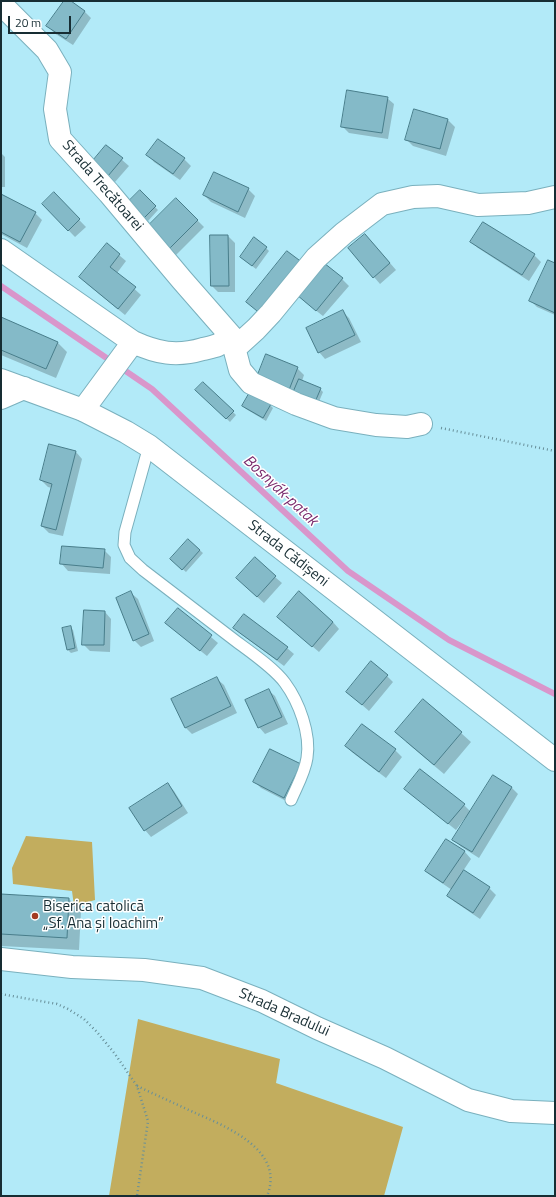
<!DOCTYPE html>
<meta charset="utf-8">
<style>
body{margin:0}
#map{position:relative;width:556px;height:1197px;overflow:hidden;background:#b2eaf8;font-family:"Titillium Web",sans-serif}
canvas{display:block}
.frame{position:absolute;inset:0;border:2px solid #172d33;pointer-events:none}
.scale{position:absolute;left:8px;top:16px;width:63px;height:18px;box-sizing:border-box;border:2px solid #172d33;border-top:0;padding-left:5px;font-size:12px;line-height:14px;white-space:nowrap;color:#172d33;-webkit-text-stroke:3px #fff;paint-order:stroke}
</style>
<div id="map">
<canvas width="556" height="1197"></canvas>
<div class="frame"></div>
<div class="scale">20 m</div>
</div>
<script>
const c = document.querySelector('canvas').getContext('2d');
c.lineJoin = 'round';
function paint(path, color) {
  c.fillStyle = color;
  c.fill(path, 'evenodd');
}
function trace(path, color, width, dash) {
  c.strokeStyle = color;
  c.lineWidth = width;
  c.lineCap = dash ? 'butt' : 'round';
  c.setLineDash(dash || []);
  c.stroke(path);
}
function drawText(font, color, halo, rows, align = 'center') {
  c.font = font + ' "Titillium Web",sans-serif';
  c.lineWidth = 3;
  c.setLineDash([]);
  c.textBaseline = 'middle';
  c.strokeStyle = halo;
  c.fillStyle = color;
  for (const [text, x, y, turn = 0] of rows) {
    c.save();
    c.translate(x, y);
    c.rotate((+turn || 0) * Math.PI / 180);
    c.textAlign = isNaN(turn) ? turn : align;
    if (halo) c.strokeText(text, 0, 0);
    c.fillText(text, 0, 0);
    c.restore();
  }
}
paint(new Path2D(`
 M26 836 92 842 95 900 74 906 72 891 13 884 12 868Z
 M138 1019 280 1059 276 1083 403 1127 384 1196H109Z`), '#c2ad5e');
paint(new Path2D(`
 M65 1H69L85 12 91 18 73 45 54 33 48 26Z
 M387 98 394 104 388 139 349 133 342 126Z
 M415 111 448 120 455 127 446 156 413 146 406 139Z
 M106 146 129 166 115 182 99 169Z
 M1 153 5 157V187H1Z
 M148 155 184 159 191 166 180 180 154 162Z
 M248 189 255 196 245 218 211 202 204 195Z
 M140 192 158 210 148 221 129 202Z
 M54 194 86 227 75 237 43 204Z
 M1 195 35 213 42 220 27 248 1 234Z
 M176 199 204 227 174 257 146 229Z
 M228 236 235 243V292H218L212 286Z
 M372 242 396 270 380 284 374 277Z
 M471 242 534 255 541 262 529 281 478 248Z
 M107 245 126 261 117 273 141 295 125 315 87 284 81 277Z
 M266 248 269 251 256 269 244 260Z
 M555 264V315L537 307 531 301Z
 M342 279 349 286 323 316 305 302Z
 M343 312 349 318 361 342 325 359 319 352Z
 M1 318 57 342 67 352 56 378 1 355Z
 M297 368 304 375 302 381 320 389 323 392 318 404 265 383Z
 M203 383 236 415 230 422 197 390Z
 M270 405 273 408 266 421 246 409 243 406Z
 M50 446 76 452 82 459 63 536 49 533 42 526 52 488 48 487 41 480Z
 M188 540 203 553 186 572 171 559Z
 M104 550 111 557 110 574 68 571 62 564Z
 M275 577 282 583 264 603 244 585Z
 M131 593 138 599 154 641 141 647 134 640Z
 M178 609 218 643 207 656 173 629Z
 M105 612 111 619 110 652 90 651 83 644Z
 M333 622 339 629 319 652 285 623Z
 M70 627 73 630 78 651 71 653 68 650Z
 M235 628 287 648 294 654 284 666 241 634Z
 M387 676 393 682 369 711 354 698Z
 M217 679 224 685 237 713 192 734 185 727Z
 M268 690 275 696 288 724 265 734 259 727Z
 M362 725 395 750 402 757 386 778 353 753 346 746Z
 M461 733 471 742 444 774 406 742Z
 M300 765 290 803 261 788 254 781Z
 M420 770 464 805 471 812 493 777 512 788 518 794 479 858 460 846 454 839 466 819 465 818 456 830 412 795Z
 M168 784 174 791 188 813 151 837 145 830Z
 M447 840 465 852 471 859 463 871 489 888 496 895 480 919 455 902 448 896 452 890 433 877 426 871Z
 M1 895 69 899 81 911 79 950 1 946Z`), '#0003');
trace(new Path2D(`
 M1 286 152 389 348 571 449 640 555 694`), '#d996cb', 6);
const building = new Path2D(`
 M64 1H71L85 11 66 39 46 26Z
 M347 90 388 97 382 133 341 127Z
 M414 109 448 119 440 149 405 140Z
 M158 139 185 158 173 174 146 155Z
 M106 145 123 158 108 176 91 163Z
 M214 172 249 188 238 212 203 195Z
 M140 190 156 206 144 218 128 202Z
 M54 192 80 219 68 231 42 204Z
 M1 194 36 212 20 242 1 232Z
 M176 198 198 220 167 251 145 229Z
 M483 222 535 254 522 275 470 242Z
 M365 234 390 263 373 278 348 248Z
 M210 235H228L229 286H211Z
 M254 237 267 247 252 266 240 257Z
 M107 243 120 254 110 267 136 287 118 309 79 277Z
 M287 251 303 263 262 315 246 302Z
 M548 260 555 263V313L529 301Z
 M324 263 343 278 316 311 297 295Z
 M343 310 355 335 318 353 306 328Z
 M1 317 58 342 46 369 1 350Z
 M266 354 298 367 289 390 257 377Z
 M299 379 321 388 315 402 293 393Z
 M203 382 234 411 226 419 195 390Z
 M250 392 271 404 263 418 242 406Z
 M49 444 76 451 56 530 41 526 52 484 40 480Z
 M188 539 200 550 182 570 170 559Z
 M62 546 105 549 103 568 60 564Z
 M255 557 276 576 257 597 236 578Z
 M131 591 149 634 133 641 116 598Z
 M299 591 333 622 312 647 277 617Z
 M178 608 212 635 200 651 165 623Z
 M84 610 105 611 104 645H82Z
 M244 614 288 647 277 660 233 628Z
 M71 626 75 648 67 650 62 628Z
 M371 661 388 675 362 705 346 692Z
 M217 677 231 706 185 728 171 699Z
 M269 689 282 717 258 728 245 700Z
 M423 699 462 732 434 765 395 732Z
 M362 724 396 749 379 772 345 746Z
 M270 749 301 764 284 798 253 782Z
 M420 769 465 804 448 824 404 789Z
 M493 775 512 787 472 852 452 840Z
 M168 783 182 806 144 831 129 808Z
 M446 839 465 851 443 883 425 871Z
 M464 870 490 887 473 913 447 896Z
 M1 894 69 898 67 938 1 934Z`);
paint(building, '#84bac8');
trace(building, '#487d8a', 1);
const service = new Path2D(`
 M149 446 125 532 124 545 130 558 143 570C174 594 206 618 237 642 252 653 275 669 285 683 299 702 311 734 307 758 305 772 297 786 291 800`);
const minor = new Path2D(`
 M1 4 47 50 60 72 55 109 60 139 109 193 182 280 231 336 240 370 251 383 296 404 334 418 376 425 407 427 421 424
 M1 250 133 342C157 353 176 357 203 349 207 348 213 347 218 345 222 343 226 339 231 336
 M234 349 256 329 271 313 316 258 344 233 382 204 413 197 438 196 478 205 528 203 555 197
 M1 398 24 388
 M83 410 133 342
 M1 959 72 967 144 970 202 978 262 1001 317 1028 385 1058 468 1100 511 1111 555 1113`);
const secondary = new Path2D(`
 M1 380 83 410 126 432 149 446 555 760`);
trace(service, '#7ab0bd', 13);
trace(minor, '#7ab0bd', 24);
trace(secondary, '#7ab0bd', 24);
trace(new Path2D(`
 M441 428 555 451
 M1 994 57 1004 68 1009 84 1019 97 1032 115 1054 137 1086 148 1121 137 1196
 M137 1086C156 1095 174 1103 193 1112 225 1126 286 1150 267 1196`), '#678f99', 2.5, [1, 3]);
trace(service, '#fff', 11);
trace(minor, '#fff', 22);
trace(secondary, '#fff', 22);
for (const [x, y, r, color] of [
 [35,916,4,"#a33a21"]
]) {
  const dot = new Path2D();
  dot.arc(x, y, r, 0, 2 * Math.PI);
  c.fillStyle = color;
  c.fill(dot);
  trace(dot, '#fff', 1.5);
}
drawText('15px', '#172d33', '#fff', [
 ["Strada Trecătoarei",102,186,49],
 ["Strada Cădișeni",288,554,38],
 ["Strada Bradului",284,1013,24]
]);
drawText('15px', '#172d33', '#fff', [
 ["Biserica catolică",43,907],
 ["„Sf. Ana și Ioachim”",43,924]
], 'left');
drawText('italic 16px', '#7a2c6e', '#fff', [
 ["Bosnyák-patak",280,491,43]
]);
</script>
